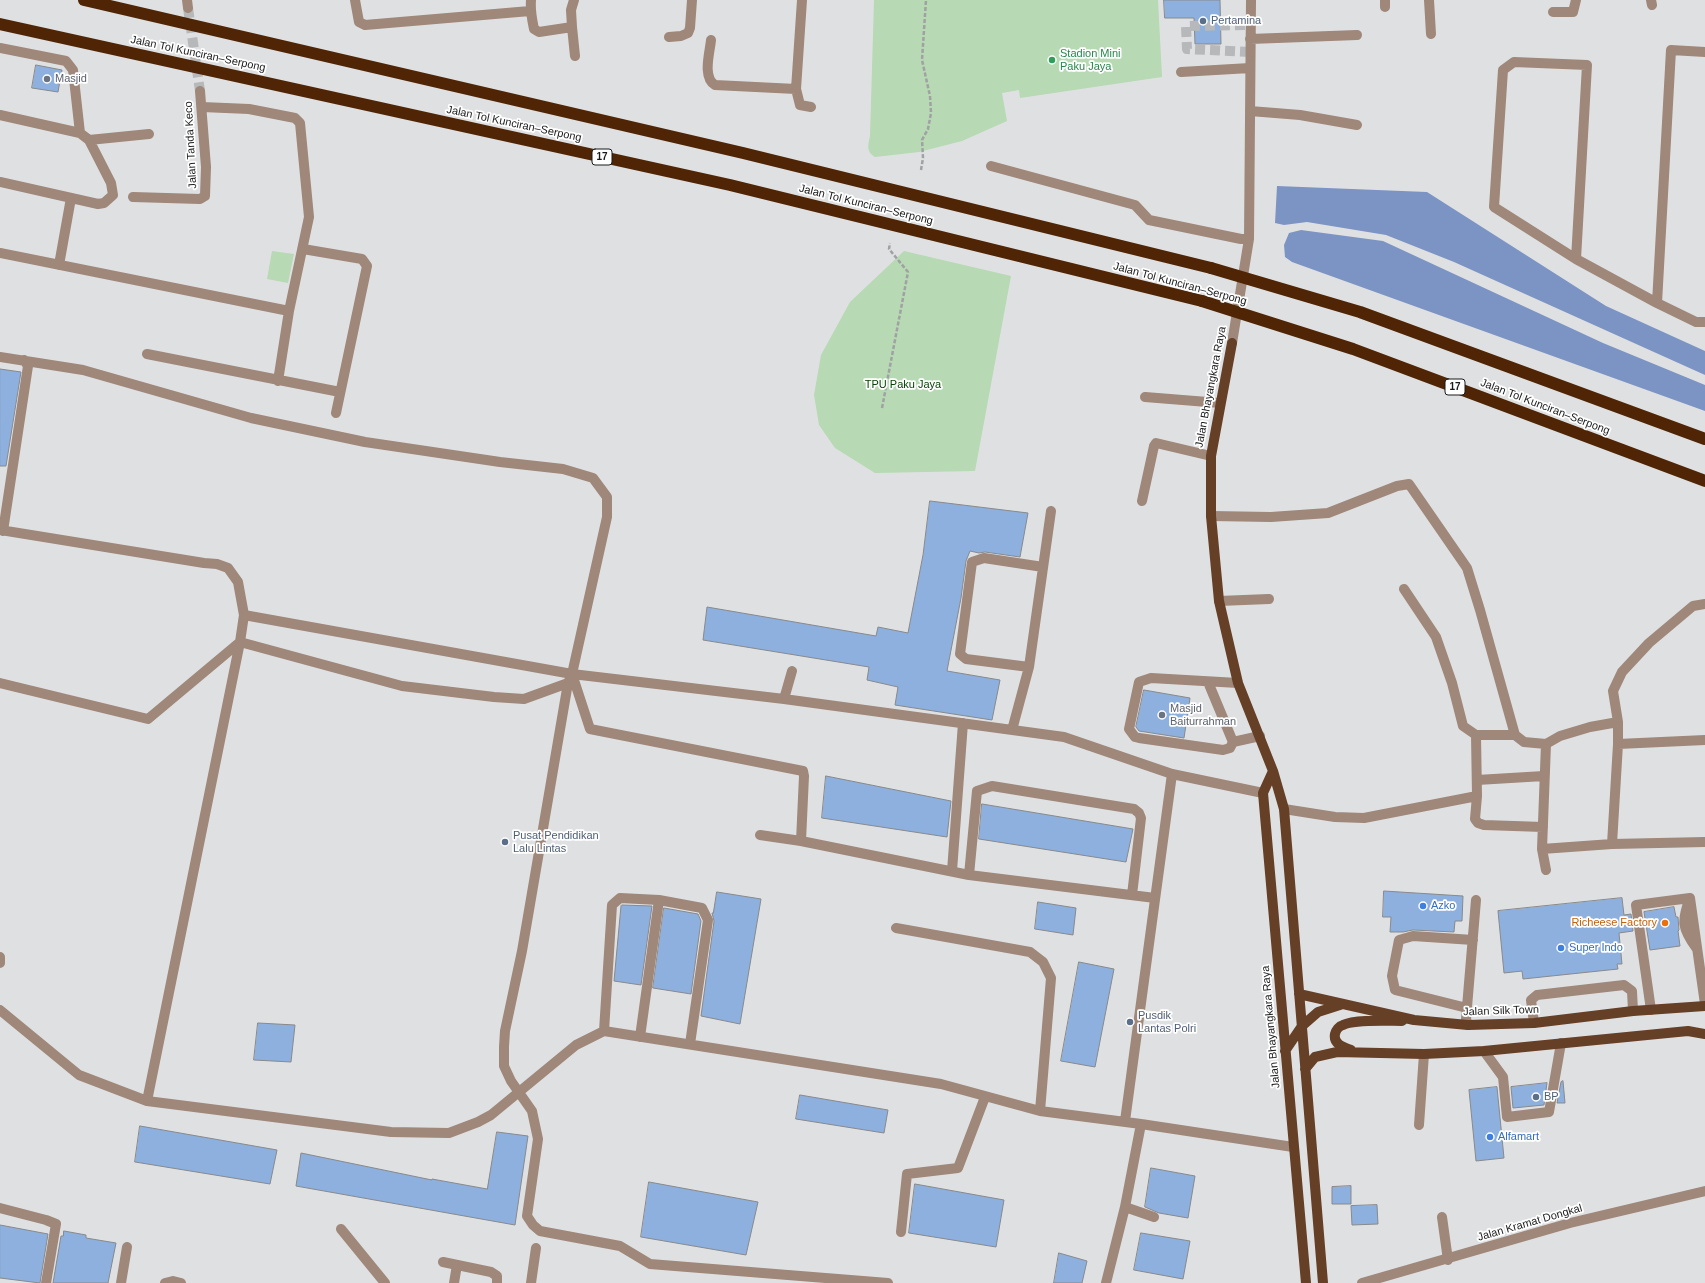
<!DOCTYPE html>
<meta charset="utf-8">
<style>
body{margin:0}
canvas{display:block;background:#dfe0e2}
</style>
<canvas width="1705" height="1283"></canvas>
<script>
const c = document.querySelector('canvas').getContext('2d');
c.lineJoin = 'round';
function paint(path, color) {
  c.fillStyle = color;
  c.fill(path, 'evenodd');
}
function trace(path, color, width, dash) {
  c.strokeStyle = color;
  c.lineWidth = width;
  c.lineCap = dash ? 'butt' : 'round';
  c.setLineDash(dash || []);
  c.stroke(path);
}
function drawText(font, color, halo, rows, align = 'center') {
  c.font = font + ' Arial,sans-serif';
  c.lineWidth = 3.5;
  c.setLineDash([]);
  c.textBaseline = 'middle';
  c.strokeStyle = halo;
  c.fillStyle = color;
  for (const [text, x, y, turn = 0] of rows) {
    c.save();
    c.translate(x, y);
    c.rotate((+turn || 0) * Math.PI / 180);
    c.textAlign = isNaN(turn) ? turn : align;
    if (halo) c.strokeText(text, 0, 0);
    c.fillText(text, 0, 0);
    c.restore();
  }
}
paint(new Path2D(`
 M874 0H1158L1162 77 1020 98 1019 90 1002 93 1007 121 962 141 919 152 875 157C866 152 868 145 870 136Z
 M272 251 294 254 288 283 267 279Z
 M904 251 1011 276 975 471 875 473 835 448 819 425 814 395 821 355 850 302Z`), '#b7d9b3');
paint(new Path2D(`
 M1277 186 1427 192 1606 306 1705 351V375L1454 262 1386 235 1307 222 1284 225 1275 223Z
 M1301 230 1383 241 1603 343 1705 385V411L1292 262 1285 257 1284 245 1289 233Z`), '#7c94c4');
const building = new Path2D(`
 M1164 0H1220L1221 44H1195L1194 18H1165Z
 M36 65 62 70 58 92 32 88Z
 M0 369 21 372 6 466H0Z
 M930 501 1028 513 1020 557 985 552 979 553 970 551 966 561 961 598 947 671 1000 680 992 720 895 705 898 687 867 680 869 667 703 640 707 607 876 636 878 627 908 633 923 555Z
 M1144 690 1190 698 1184 738 1139 731 1136 727Z
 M826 776 951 801 947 837 822 818Z
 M982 804 1133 829 1126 862 979 839Z
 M1384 891 1463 896 1462 921H1455L1454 932 1413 930 1403 932H1390L1391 917H1383Z
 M717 892 761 899 740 1024 701 1016 714 921 712 913H713Z
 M1622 898 1624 915 1631 914 1633 931 1619 933 1622 964H1617L1618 969 1523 979 1522 971 1504 973 1498 911Z
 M1038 902 1076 908 1073 935 1035 929Z
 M622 905 652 906 641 985 614 981 621 906Z
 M1674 907 1676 917H1678L1679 930 1678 931 1680 946 1650 950 1644 912Z
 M664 908 698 914 701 921 691 994 653 988Z
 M1079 962 1114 969 1095 1067 1061 1061Z
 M258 1023 295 1025 291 1062 254 1060Z
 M1563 1081 1565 1103H1557L1561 1082Z
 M1547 1083 1544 1105 1513 1108 1511 1087Z
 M1497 1087 1504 1158 1476 1161 1469 1090Z
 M800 1095 888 1110 884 1133 796 1119Z
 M140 1126 277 1150 270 1184 135 1162Z
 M497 1132 528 1136 515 1225 296 1186 301 1153 432 1180V1179L487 1189Z
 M1151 1168 1195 1176 1188 1218 1159 1213 1145 1207Z
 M649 1182 758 1202 746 1255 641 1237Z
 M915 1184 1004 1200 996 1247 909 1233Z
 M1351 1186V1204H1332V1187Z
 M1377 1205 1378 1224 1352 1225 1351 1206Z
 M0 1225 48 1234 40 1283 0 1278Z
 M64 1231 86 1235V1238L116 1243 108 1283H53L61 1236H63Z
 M1141 1233 1190 1241 1183 1279 1134 1270Z
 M1059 1253 1087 1261 1082 1283H1054Z`);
paint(building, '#8db0de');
trace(building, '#88898b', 1);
trace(new Path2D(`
 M188 8 200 91
 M1250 52 1187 49 1186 26 1250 25`), '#b7b8ba', 10, [10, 5]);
trace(new Path2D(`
 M921 170 923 158 922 140 928 129 931 113 930 96 922 60 926 0
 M882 408 908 272 889 249 890 243`), '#a0a1a3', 2.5, [4, 2]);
trace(new Path2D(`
 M187 0 188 8
 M355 0 359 22 365 25 530 11
 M531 0C530 11 532 19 534 29L539 32 572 27 571 10 574 0
 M802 0 796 89 800 105 811 107
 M1385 0V7
 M1429 0 1431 34
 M1651 0 1652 5
 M1553 12H1573L1576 0
 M572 27 575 56
 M669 37 681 36 688 33 690 28 692 0
 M1250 39 1357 35
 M711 40C710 52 702 77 715 85L796 89
 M0 48 66 61 73 70 80 133 89 140 111 183 113 195 104 203 98 204 0 182
 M1181 72 1250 68
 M202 107 249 109 295 118 300 123 309 217 289 311 278 381
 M1250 111 1300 115 1357 125
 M0 115 80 133
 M89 140 149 134
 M991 166 1135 205 1149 220 1241 239H1249
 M133 197 200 199 205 196 206 167 200 91
 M303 249 362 259 367 266 336 413
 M0 253 289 311
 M1576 259 1587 65 1514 62 1503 70 1494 207 1576 259 1657 303 1696 322H1705
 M59 265 71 198
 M1657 303 1671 50 1705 52
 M1232 343 1249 239 1251 0
 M147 354 340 392
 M0 357 83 370 251 418 365 442 500 462 563 469 593 478 607 497V517L572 674 590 729 803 771 804 776 801 841
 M1145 397 1220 403
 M1142 501 1154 446 1156 443 1211 456
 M1211 516 1271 517 1328 513 1397 486 1409 484 1467 568 1480 610 1515 735 1524 742 1546 744 1560 736 1590 727 1618 722
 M0 530 204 563 217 564 228 568 238 582 244 615 240 642 402 686 494 697 524 699 568 683 572 674 784 699 1064 737 1172 774 1263 793
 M3 531 28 366 24 360
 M1404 589 1436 637 1452 683 1463 726 1476 735H1515
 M1219 601 1269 599
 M244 615 572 674
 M1029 667 966 659 960 654 972 562 984 558 1043 567
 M1208 682 1233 742 1230 748 1223 750 1139 738 1135 737 1129 729 1139 682 1151 678 1238 683
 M0 683 148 719 240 642
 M568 683 522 951 505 1031 504 1047V1066L511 1081 532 1111 538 1139 527 1216 533 1225 540 1231 620 1246 650 1264 888 1283
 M784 699 792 671
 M1012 730 1029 667 1051 511
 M1476 735 1477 796 1475 819 1478 823 1484 825 1543 827
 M1233 742 1260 736
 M1618 744 1705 740
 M1477 780 1544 776
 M1284 809 1335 817 1364 818 1477 796
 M760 835 801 841 969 875 1155 898
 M1612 844 1618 744V722L1613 691 1622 672 1649 643 1693 606 1705 604
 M1542 849 1612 844 1705 842
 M1546 870 1542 849 1546 744
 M952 871 963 723
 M969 875 977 791 992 786 1134 809 1139 813 1141 818 1132 895
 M1690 898C1681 921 1682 929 1697 949
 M896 928 1030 952 1043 962 1051 978 1040 1111
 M0 957V963
 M1467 1008 1395 990 1392 976 1399 940 1413 936 1473 940
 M0 1010 79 1075 147 1101 391 1132 449 1133 478 1122 491 1115 576 1045 604 1031 941 1084 1040 1111 1141 1124 1293 1147
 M1651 1010 1636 905 1690 898 1705 1004
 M1534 1023 1531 1000 1537 995 1624 985 1632 991 1633 1011
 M1468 1025 1466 1019 1476 900
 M604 1031 612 905 620 898 659 900
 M640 1037 659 900 702 908 708 920 690 1044
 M1484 1051 1503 1077 1507 1117 1549 1112 1561 1043
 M147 1101 240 642
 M1125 1121 1172 774
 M1141 1124 1125 1207 1154 1217
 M1419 1125 1424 1054
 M0 1208 46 1220 56 1224 46 1283
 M1442 1217 1448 1260
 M341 1229 385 1283
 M901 1232 907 1174 958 1168 985 1097
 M443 1262 491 1272 497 1276V1283
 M121 1283 127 1247
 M165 1283 173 1281 181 1283
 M454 1283 457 1265
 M531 1283 536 1248
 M1106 1283 1125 1207
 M1362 1283 1570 1223 1705 1191`), '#9f877a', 10);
trace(new Path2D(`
 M1232 343 1211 456V516L1219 601 1238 683 1273 771 1284 809 1323 1283
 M1273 771 1263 793 1306 1283
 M1299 994 1414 1020 1468 1025 1534 1023 1633 1011 1705 1006
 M1351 1050C1343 1047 1333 1044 1335 1034 1336 1030 1339 1026 1343 1025 1355 1019 1388 1021 1402 1021
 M1285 1051 1302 1026 1318 1012 1343 1004
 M1305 1069 1315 1057 1337 1052 1424 1054 1484 1051 1688 1031 1705 1034`), '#663f27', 10);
trace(new Path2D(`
 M84 0 743 153 1211 268
 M0 24 730 185 1202 301`), '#502505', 12);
trace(new Path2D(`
 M1211 268 1360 312 1705 439
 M1202 301 1353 349 1705 481`), '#502505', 12);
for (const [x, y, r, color] of [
 [1203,21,4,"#5c6f8a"],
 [1052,60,4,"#2e9e5b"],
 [47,79,4,"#6b7280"],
 [1162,715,4,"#6b7280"],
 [505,842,4,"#5c6f8a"],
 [1423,906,4,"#3f7fe0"],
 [1665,923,4,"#e8710a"],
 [1561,948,4,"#3f7fe0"],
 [1130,1022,4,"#5c6f8a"],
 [1536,1097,4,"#5c6f8a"],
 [1490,1137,4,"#3f7fe0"]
]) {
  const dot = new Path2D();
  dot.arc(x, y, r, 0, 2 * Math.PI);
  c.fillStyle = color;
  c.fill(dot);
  trace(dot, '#fff', 1.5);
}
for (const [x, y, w] of [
 [602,157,20],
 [1455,387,20]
]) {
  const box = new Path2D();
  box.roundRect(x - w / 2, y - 8, w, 16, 3);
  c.fillStyle = '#fff';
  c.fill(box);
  trace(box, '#191a1b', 1);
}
drawText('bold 10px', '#191a1b', null, [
 ["17",602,157],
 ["17",1455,387]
]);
drawText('11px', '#4e5e75', '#fff', [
 ["Pertamina",1211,21],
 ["Pusat Pendidikan",513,836],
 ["Lalu Lintas",513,849],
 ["Pusdik",1138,1016],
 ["Lantas Polri",1138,1029],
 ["BP",1544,1097]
], 'left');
drawText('11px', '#191a1b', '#fff', [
 ["Jalan Tol Kunciran–Serpong",198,54,12],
 ["Jalan Tol Kunciran–Serpong",514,124,12],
 ["Jalan Tanda Keco",191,145,-93],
 ["Jalan Tol Kunciran–Serpong",866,205,14],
 ["Jalan Tol Kunciran–Serpong",1180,284,15],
 ["Jalan Bhayangkara Raya",1211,387,-79],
 ["Jalan Tol Kunciran–Serpong",1545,407,21],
 ["Jalan Silk Town",1501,1011,-2],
 ["Jalan Bhayangkara Raya",1271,1027,-95],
 ["Jalan Kramat Dongkal",1530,1223,-16]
]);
drawText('11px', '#27864d', '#fff', [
 ["Stadion Mini",1060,54],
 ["Paku Jaya",1060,67]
], 'left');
drawText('11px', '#5b616d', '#fff', [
 ["Masjid",55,79],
 ["Masjid",1170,709],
 ["Baiturrahman",1170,722]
], 'left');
drawText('11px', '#074305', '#fff', [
 ["TPU Paku Jaya",903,385]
]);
drawText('11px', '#366cbe', '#fff', [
 ["Azko",1431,906],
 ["Super Indo",1569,948],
 ["Alfamart",1498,1137]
], 'left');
drawText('11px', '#c56008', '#fff', [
 ["Richeese Factory",1657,923]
], 'right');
</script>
